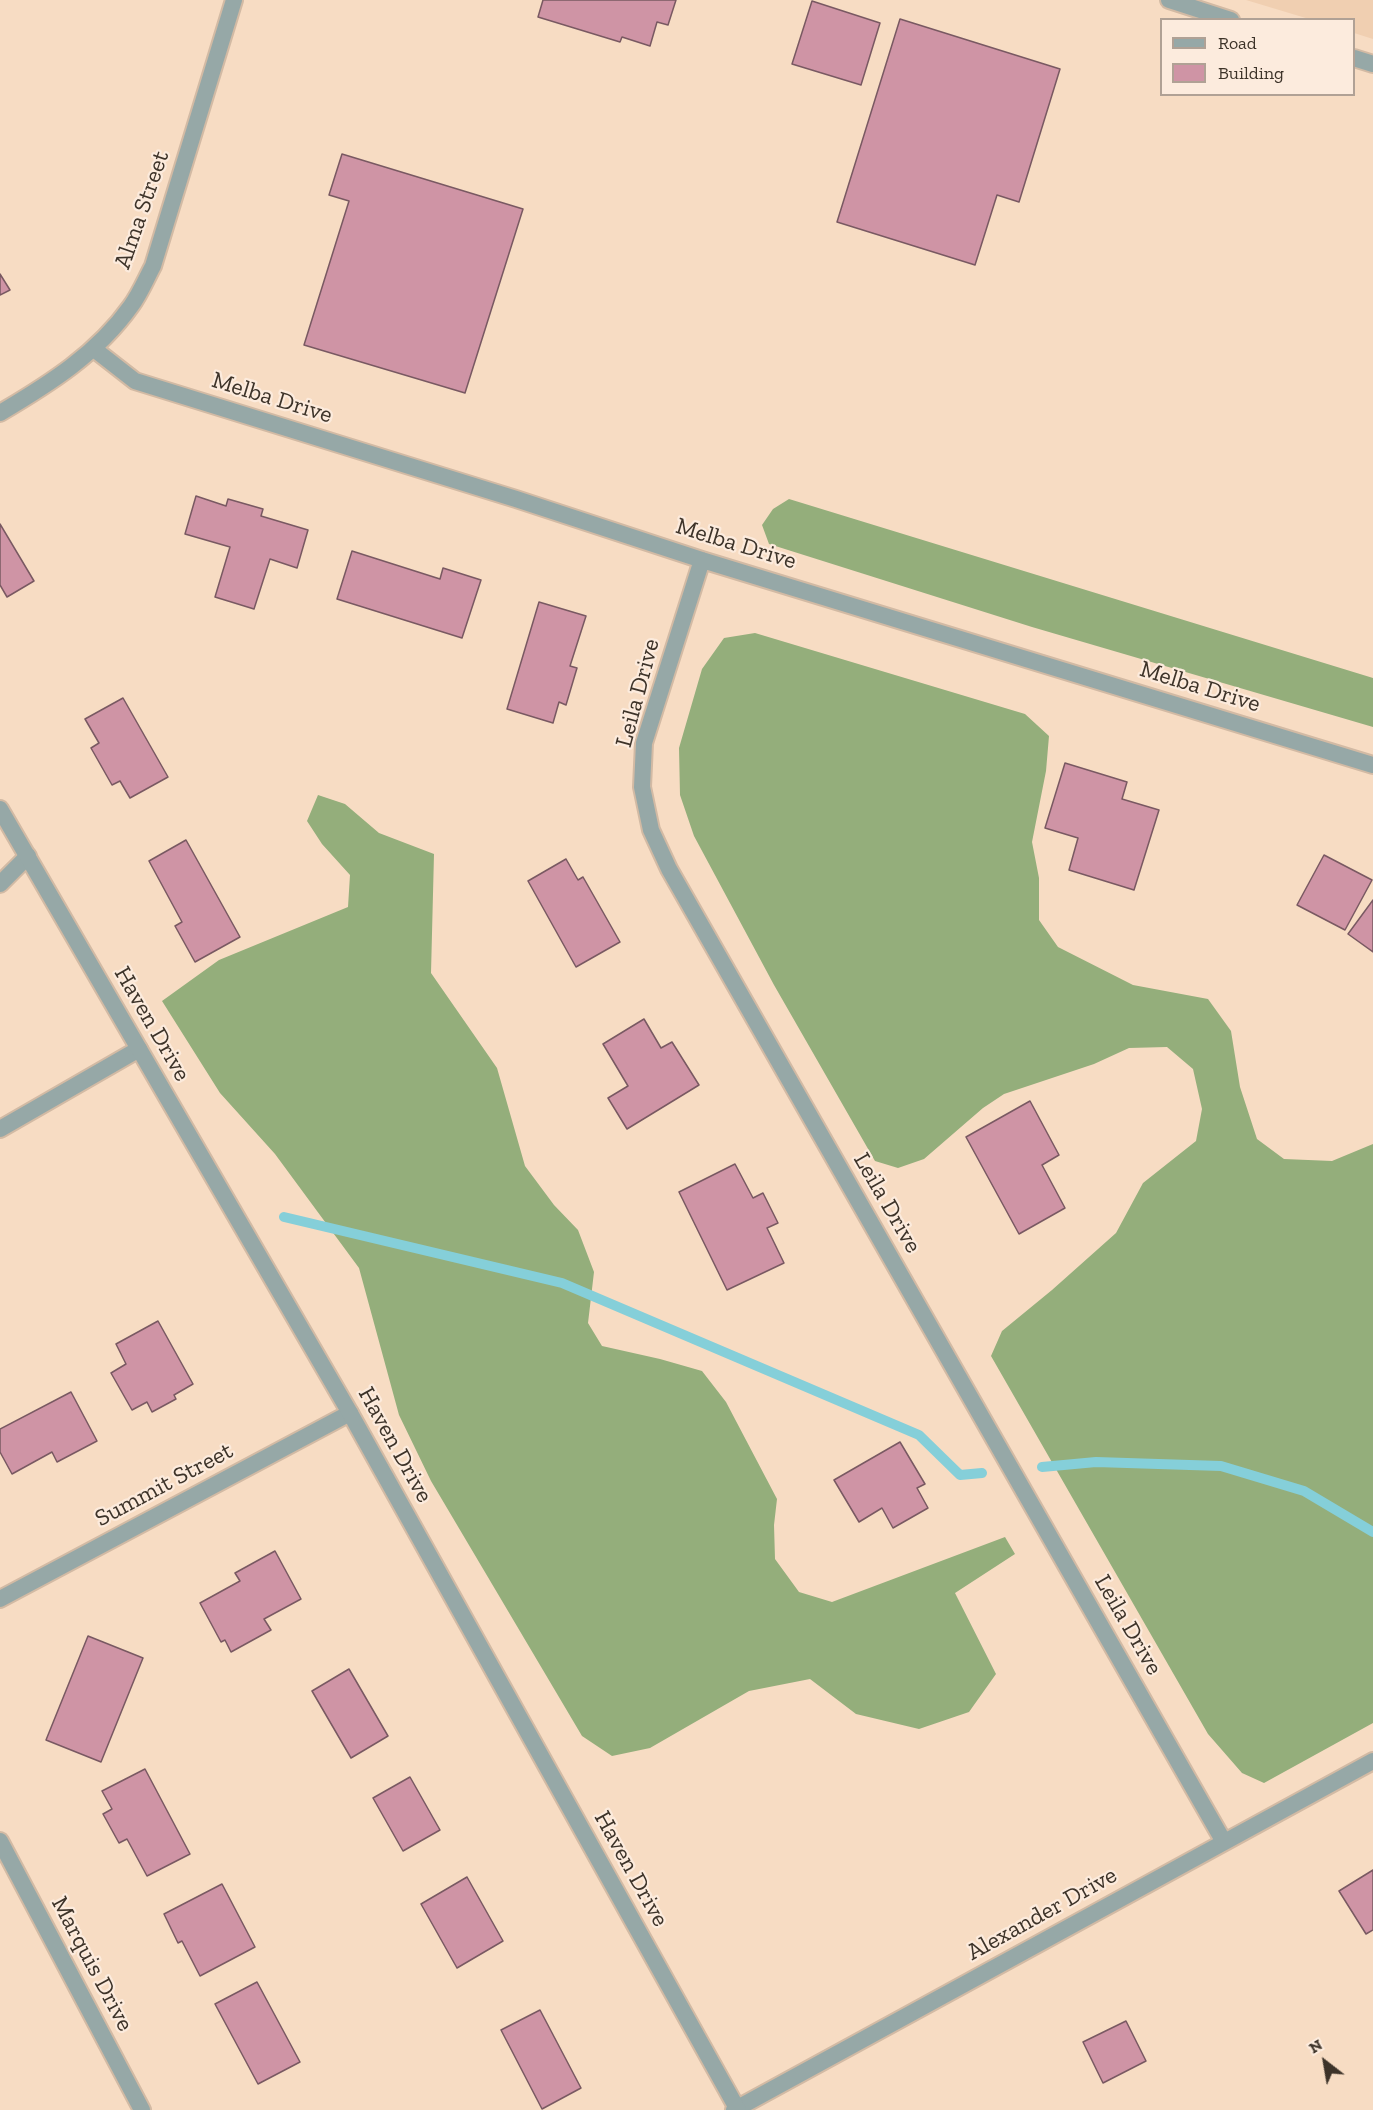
<!DOCTYPE html>
<style>
body{margin:0}
#map{position:relative;width:1373px;height:2110px;overflow:hidden;background:#f7dcc3;font-family:"Zilla Slab",serif}
canvas{display:block}
.legend{position:absolute;left:1160px;top:18px;width:195px;height:78px;box-sizing:border-box;background:#fcebdd;border:2px solid #b0a195;margin:0;padding:8px 10px;list-style:none;font-size:18px;color:#3d3329}
.legend li{display:flex;align-items:center;gap:12px;height:30px}
.legend b{width:30px;border:2px solid #b0a195}
.north{position:absolute;left:1295px;top:2032px;width:60px;height:60px;-webkit-text-stroke:4px #fcebdd;paint-order:stroke;rotate:329deg;font-size:16px;font-weight:700;line-height:24px;text-align:center;color:#3d3329}
.north::after{content:'';display:block;margin:auto;width:21px;height:27px;background:#3d3329;clip-path:polygon(50% 0,100% 100%,50% 72%,0 100%)}
</style>
<div id="map">
<canvas width="1373" height="2110"></canvas>
<ul class="legend">
<li><b style="height:8px;background:#96a8a7"></b>Road</li>
<li><b style="height:16px;background:#cf94a5"></b>Building</li>
</ul>
<div class="north">N</div>
</div>
<script>
const c = document.querySelector('canvas').getContext('2d');
c.lineJoin = 'round';
function paint(path, color) {
  c.fillStyle = color;
  c.fill(path, 'evenodd');
}
function trace(path, color, width, dash) {
  c.strokeStyle = color;
  c.lineWidth = width;
  c.lineCap = dash ? 'butt' : 'round';
  c.setLineDash(dash || []);
  c.stroke(path);
}
function drawText(font, color, halo, rows, align = 'center') {
  c.font = font + ' "Zilla Slab",serif';
  c.lineWidth = 4.5;
  c.setLineDash([]);
  c.textBaseline = 'middle';
  c.strokeStyle = halo;
  c.fillStyle = color;
  for (const [text, x, y, turn = 0] of rows) {
    c.save();
    c.translate(x, y);
    c.rotate((+turn || 0) * Math.PI / 180);
    c.textAlign = isNaN(turn) ? turn : align;
    if (halo) c.strokeText(text, 0, 0);
    c.fillText(text, 0, 0);
    c.restore();
  }
}
paint(new Path2D(`
 M1246 0H1373V39L1354 33V20L1309 19Z`), '#f0cfb1');
paint(new Path2D(`
 M789 499 1373 678V727L1032 627 769 544 762 525 773 509Z
 M755 633 1025 714 1049 736 1046 771 1032 842 1039 878V920L1058 947 1133 985 1208 999 1231 1031 1240 1087 1257 1139 1284 1159 1332 1161 1373 1144V1723L1264 1783 1242 1773 1208 1734 991 1356 1002 1331 1052 1290 1116 1233 1143 1183 1196 1141 1202 1109 1193 1069 1167 1047 1129 1048 1094 1064 1004 1094 983 1108 924 1159 898 1168 875 1161 774 985 694 836 680 795 679 748 702 669 724 638Z
 M318 795 345 804 379 833 434 854 431 973 497 1068 525 1166 554 1205 578 1230 594 1272 588 1323 602 1346 660 1359 702 1371 726 1402 777 1499 774 1525 775 1559 799 1592 832 1602 1005 1537 1015 1554 955 1593 996 1674 969 1712 919 1729 856 1714 810 1679 749 1691 650 1748 612 1756 582 1736 431 1481 399 1415 359 1268 275 1154 220 1093 162 1001 219 960 348 907 350 875 322 844 307 821Z`), '#94ae7b');
trace(new Path2D(`
 M284 1217 562 1283 919 1435 960 1475 982 1473
 M1042 1467 1096 1462 1221 1466 1304 1491 1373 1532`), '#85cfd9', 10);
const building = new Path2D(`
 M543 0H676L668 25 657 22 650 46 622 37 620 42 538 17Z
 M812 1 880 23 861 85 792 64Z
 M900 19 1060 69 1019 202 997 195 975 265 837 222Z
 M342 154 523 209 465 393 304 345 349 201 329 195Z
 M0 274 10 290 0 295Z
 M196 496 226 506 228 499 263 509 261 516 308 530 297 568 270 559 254 609 215 597 230 547 185 534Z
 M0 524 34 581 7 597 0 585Z
 M352 551 440 579 443 568 481 580 462 638 337 599Z
 M539 602 586 616 570 666 577 668 566 705 559 702 553 723 507 709Z
 M123 698 168 777 130 798 120 781 112 785 91 748 99 743 85 719Z
 M1065 763 1127 782 1122 799 1159 810 1134 890 1069 870 1078 838 1045 828Z
 M186 840 240 937 195 962 175 926 182 922 149 861Z
 M1324 855 1372 880 1345 930 1297 905Z
 M566 859 578 880 583 877 620 942 576 967 528 881Z
 M1373 900V952L1348 934Z
 M644 1019 661 1048 672 1042 699 1085 627 1129 608 1098 628 1086 603 1044Z
 M1030 1101 1059 1155 1042 1165 1065 1208 1019 1234 966 1137Z
 M735 1164 753 1198 763 1193 778 1223 767 1228 784 1263 727 1290 679 1192Z
 M158 1321 193 1384 174 1395 176 1399 152 1412 147 1402 132 1410 111 1373 126 1364 116 1344Z
 M71 1392 97 1441 57 1462 52 1452 12 1474 0 1452V1429Z
 M900 1442 925 1484 917 1488 928 1508 893 1528 882 1508 859 1522 834 1480Z
 M275 1551 301 1599 264 1619 271 1630 231 1652 225 1640 221 1642 200 1603 240 1581 235 1573Z
 M88 1636 143 1658 101 1762 46 1740Z
 M349 1669 388 1736 351 1758 312 1691Z
 M145 1769 190 1854 147 1876 127 1839 119 1843 103 1814 112 1809 102 1791Z
 M410 1777 440 1830 403 1851 373 1798Z
 M1373 1870V1930L1366 1934 1339 1891Z
 M467 1877 503 1941 457 1968 421 1904Z
 M222 1884 255 1947 200 1976 182 1941 178 1943 164 1914Z
 M257 1982 300 2062 258 2084 215 2004Z
 M540 2010 581 2088 542 2109 501 2030Z
 M1126 2021 1146 2061 1103 2083 1083 2042Z`);
paint(building, '#cf94a5');
trace(building, '#795962', 1.5);
const service = new Path2D(`
 M0 884 28 856
 M0 1129 139 1049`);
const minor = new Path2D(`
 M1169 0 1231 20
 M1354 58 1373 64
 M94 349 135 381 516 499 702 560 1373 765
 M0 413C49 384 97 354 131 306 140 294 146 279 153 266L234 0
 M702 560 644 743 642 787 651 830 669 869 1224 1842
 M0 1599 350 1413
 M0 1841 142 2110
 M734 2110 1373 1761`);
const tertiary = new Path2D(`
 M0 809 350 1413 738 2110`);
trace(service, '#d2baa4', 20);
trace(minor, '#d2baa4', 20);
trace(tertiary, '#d2baa4', 20);
trace(service, '#96a8a7', 16);
trace(minor, '#96a8a7', 16);
trace(tertiary, '#96a8a7', 16);
drawText('24px', '#3d3329', '#fcebdd', [
 ["Alma Street",142,210,-71],
 ["Melba Drive",272,398,17],
 ["Melba Drive",736,544,17],
 ["Melba Drive",1200,687,17],
 ["Leila Drive",638,693,-75],
 ["Haven Drive",152,1024,60],
 ["Leila Drive",887,1203,60],
 ["Haven Drive",395,1445,61],
 ["Summit Street",164,1485,-28],
 ["Leila Drive",1128,1625,60],
 ["Haven Drive",631,1869,61],
 ["Alexander Drive",1042,1914,-29],
 ["Marquis Drive",92,1964,62]
]);
</script>
